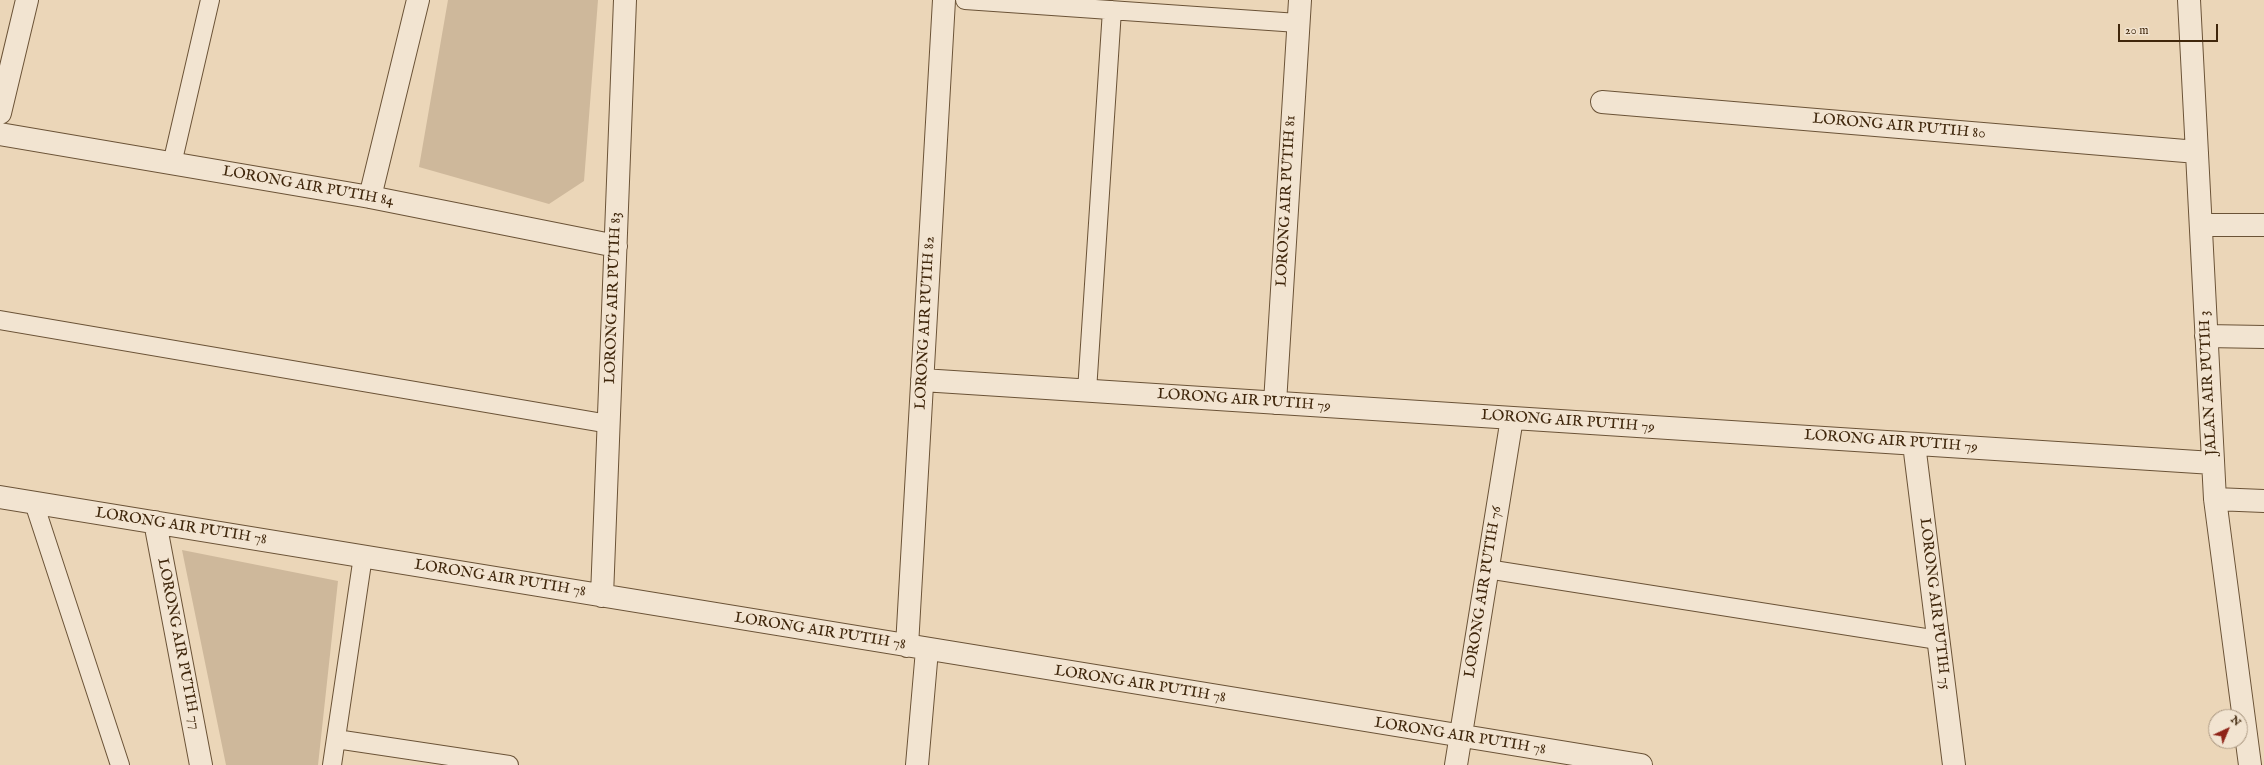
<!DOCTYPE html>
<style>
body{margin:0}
#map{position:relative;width:2264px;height:765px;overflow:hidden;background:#ebd6b8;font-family:"IM FELL English",serif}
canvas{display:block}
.north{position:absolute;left:2208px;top:709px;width:40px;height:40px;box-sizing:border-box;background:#f2e4d1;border:1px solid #ab9882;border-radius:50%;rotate:44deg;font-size:11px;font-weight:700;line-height:16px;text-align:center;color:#40270c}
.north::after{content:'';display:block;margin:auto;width:14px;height:18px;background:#8f2418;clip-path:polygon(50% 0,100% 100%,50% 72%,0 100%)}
.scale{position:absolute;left:2118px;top:24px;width:100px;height:18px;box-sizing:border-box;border:2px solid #40270c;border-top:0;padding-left:5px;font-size:12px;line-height:14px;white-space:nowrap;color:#40270c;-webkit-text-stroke:3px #f2e4d1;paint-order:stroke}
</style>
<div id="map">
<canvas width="2264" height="765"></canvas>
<div class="north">N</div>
<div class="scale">20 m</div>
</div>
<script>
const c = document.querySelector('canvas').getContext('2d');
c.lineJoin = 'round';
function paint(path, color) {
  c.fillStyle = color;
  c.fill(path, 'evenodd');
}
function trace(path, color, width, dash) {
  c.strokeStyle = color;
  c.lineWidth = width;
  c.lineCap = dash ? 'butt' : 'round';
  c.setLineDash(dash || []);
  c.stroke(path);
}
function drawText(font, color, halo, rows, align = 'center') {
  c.font = font + ' "IM FELL English",serif';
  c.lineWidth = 3.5;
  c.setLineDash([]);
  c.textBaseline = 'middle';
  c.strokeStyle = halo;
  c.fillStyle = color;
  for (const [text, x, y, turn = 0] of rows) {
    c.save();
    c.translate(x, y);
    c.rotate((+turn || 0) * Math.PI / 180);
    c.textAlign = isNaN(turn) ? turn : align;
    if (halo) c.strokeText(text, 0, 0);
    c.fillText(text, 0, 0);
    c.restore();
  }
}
paint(new Path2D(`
 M448 0H598L584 181 549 204 419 167Z
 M182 550 338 581 318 765H226Z`), '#ceb89b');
const lane = new Path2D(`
 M965 0 1298 23
 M172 164 210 0
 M0 320 609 424
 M1087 391 1112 10
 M34 503 120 765
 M1487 569 1938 640
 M336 739 509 765
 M332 765 363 556`);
const street = new Path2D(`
 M2189 0 2215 499 2250 765
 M1602 102 2197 152
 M0 113 27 0
 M0 134 370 197 616 246
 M370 197 418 0
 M2201 225H2264
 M2206 336 2264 337
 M922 380 2213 463
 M1275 403 1300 0
 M1914 444 1954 765
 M0 497 1641 765
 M2215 499 2264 501
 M155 522 201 765
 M602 596 625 0
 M907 646 944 0
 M917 765 927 650
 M1456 765 1512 418`);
trace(lane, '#6b5337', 20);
trace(street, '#6b5337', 24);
trace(lane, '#f2e4d1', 18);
trace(street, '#f2e4d1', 22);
drawText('15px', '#40270c', '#f2e4d1', [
 ["LORONG AIR PUTIH 80",1899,127,5],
 ["LORONG AIR PUTIH 84",308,187,10],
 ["LORONG AIR PUTIH 81",1287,201,-87],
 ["LORONG AIR PUTIH 83",614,298,-88],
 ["LORONG AIR PUTIH 82",926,323,-87],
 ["JALAN AIR PUTIH 3",2209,383,-93],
 ["LORONG AIR PUTIH 79",1244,401,4],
 ["LORONG AIR PUTIH 79",1568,422,4],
 ["LORONG AIR PUTIH 79",1891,442,4],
 ["LORONG AIR PUTIH 78",181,527,9],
 ["LORONG AIR PUTIH 78",500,579,9],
 ["LORONG AIR PUTIH 76",1484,592,-81],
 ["LORONG AIR PUTIH 75",1934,604,83],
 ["LORONG AIR PUTIH 78",820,632,9],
 ["LORONG AIR PUTIH 77",178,644,79],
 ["LORONG AIR PUTIH 78",1140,685,9],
 ["LORONG AIR PUTIH 78",1460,737,9]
]);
</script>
